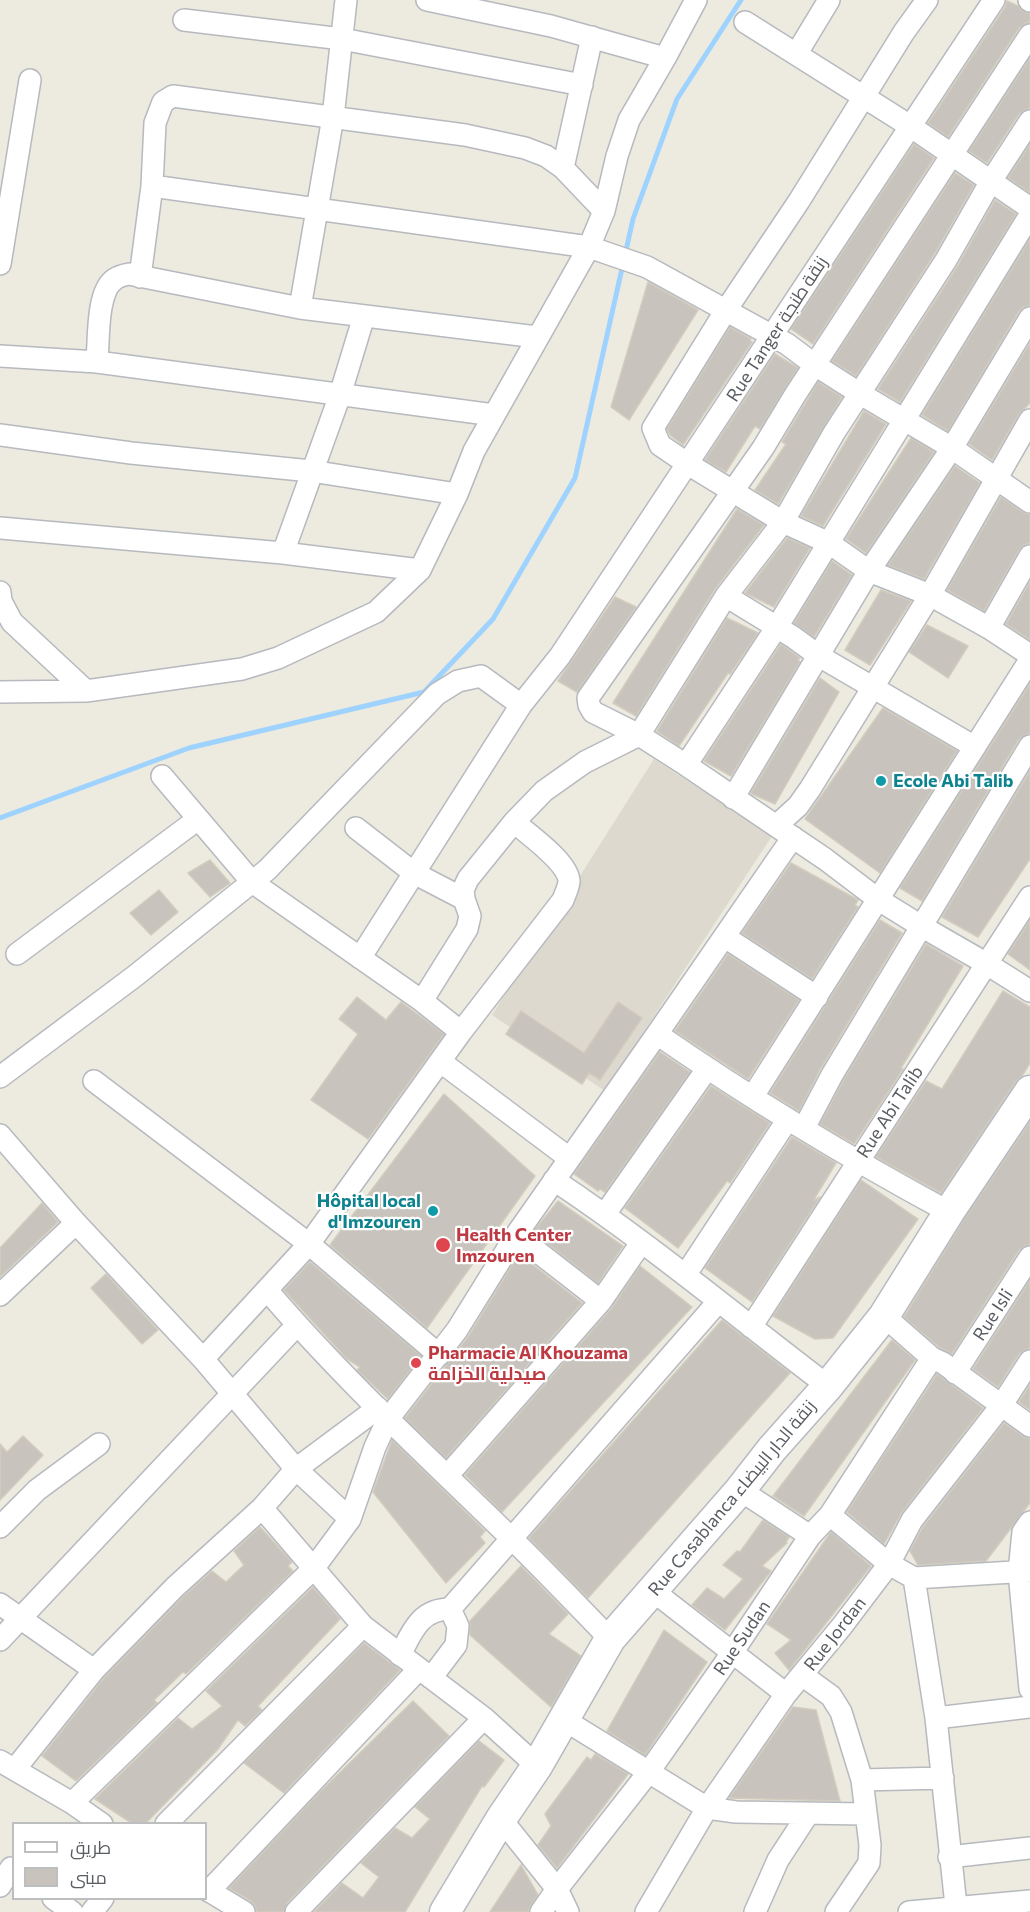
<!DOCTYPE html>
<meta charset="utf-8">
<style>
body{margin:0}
#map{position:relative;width:1030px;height:1912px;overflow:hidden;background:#edeae0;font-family:Commissioner,Cairo,sans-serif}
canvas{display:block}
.legend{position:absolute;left:12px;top:1822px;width:195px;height:78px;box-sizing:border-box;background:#fff;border:2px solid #bdbec0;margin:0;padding:8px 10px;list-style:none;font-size:18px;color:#595d62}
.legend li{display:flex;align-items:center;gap:12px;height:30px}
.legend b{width:30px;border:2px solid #bdbec0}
</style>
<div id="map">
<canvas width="1030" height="1912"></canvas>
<ul class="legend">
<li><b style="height:8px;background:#fff"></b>طريق</li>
<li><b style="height:16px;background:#c8c4bd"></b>مبنى</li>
</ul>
</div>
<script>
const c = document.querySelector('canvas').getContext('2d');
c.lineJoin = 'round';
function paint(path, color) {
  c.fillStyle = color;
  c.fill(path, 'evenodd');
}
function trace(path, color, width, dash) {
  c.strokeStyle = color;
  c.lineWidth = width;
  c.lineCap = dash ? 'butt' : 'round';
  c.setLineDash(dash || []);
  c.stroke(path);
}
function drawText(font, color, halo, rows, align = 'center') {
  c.font = font + ' Commissioner,Cairo,sans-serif';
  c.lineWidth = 4.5;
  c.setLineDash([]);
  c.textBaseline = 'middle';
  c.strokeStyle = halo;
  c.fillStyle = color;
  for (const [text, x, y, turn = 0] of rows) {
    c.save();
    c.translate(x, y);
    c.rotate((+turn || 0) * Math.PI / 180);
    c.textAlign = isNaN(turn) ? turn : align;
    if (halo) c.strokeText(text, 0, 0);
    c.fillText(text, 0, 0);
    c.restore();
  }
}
paint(new Path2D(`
 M654 759 772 836 605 1091 492 1015Z`), '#ddd9cf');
trace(new Path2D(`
 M625 255 633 219 677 99 741 0
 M0 818 189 748 424 692 493 619 575 478 623 264`), '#9ed3ff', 5);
const building = new Path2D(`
 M1007 1 1018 6 1026 13H1030V22L1024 24 1019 28 948 137 928 123 1005 7Z
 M1030 58V108L1024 110 1019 114 987 163 969 151Z
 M914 144 934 158 813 344 791 329Z
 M1030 144V193L1008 178Z
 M955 173 974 185 935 253 856 376 832 361Z
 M995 200 1016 214 900 402 878 389 957 267Z
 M1030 239V305L1023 307 1019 311 948 431 922 415Z
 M648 282 698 310 629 420 611 407Z
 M730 327 751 339 750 341 752 342 683 445 670 435 667 429Z
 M1030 343V403L1019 414 992 460 969 444Z
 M775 354 798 368 760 429 755 426 726 472 705 460Z
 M818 382 842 397 778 504 755 490 786 444 782 442Z
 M864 411 886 424 823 526 801 516Z
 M911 438 934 452 866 553 846 539Z
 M955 466 980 483 924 579 888 565Z
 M1001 497 1023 512 1030 515V543L1024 545 1019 550 984 611 947 590Z
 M737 509 764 525 715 589 636 716 613 703Z
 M787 538 810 548 774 607 745 593Z
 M832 561 852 575 814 637 794 623Z
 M1030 582V640L1006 624Z
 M881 590 911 601 870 665 845 650Z
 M615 597 636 607 577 692 558 681Z
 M727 618 758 633 730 674 728 673 679 746 657 731Z
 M927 625 968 646 948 678 909 652Z
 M781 644 800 658 798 660 800 662 731 776 704 761Z
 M820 678 839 692 775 804 752 794 751 793Z
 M1030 684V733L1024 735 1019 739 922 901 900 888Z
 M883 708 957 751 880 873 805 819Z
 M1030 771V859L978 937 942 917Z
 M210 860 230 883 210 897 188 873Z
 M791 863 858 900 855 905 858 907 812 979 742 933Z
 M159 890 178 912 151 935 130 913Z
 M880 920 902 933 821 1068 799 1111 770 1093Z
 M1030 920V970L1008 954Z
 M926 944 963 966 901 1068 903 1069 854 1144 820 1124 843 1081Z
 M728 954 799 1000 748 1079 675 1031Z
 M1003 991 1030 1007V1063L1022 1076 1016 1081 941 1193 876 1157 926 1081 942 1089Z
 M357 997 386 1020 401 1002 444 1034 368 1139 311 1100 358 1034 339 1019Z
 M618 1002 642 1018 600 1080 589 1073 582 1084 506 1034 521 1011 584 1053Z
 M660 1052 690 1072 605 1192 600 1189 598 1191 574 1174Z
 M711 1086 770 1123 730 1183 727 1181 678 1248 625 1208Z
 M444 1094 535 1176 427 1328 330 1245Z
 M1030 1122V1244L1024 1246 1019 1250 952 1354 939 1347 904 1317 963 1221Z
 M792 1137 836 1163 813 1201 820 1197 752 1302 705 1268Z
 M861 1180 918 1219 833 1338 815 1339 773 1316Z
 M558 1201 623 1246 598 1283 533 1232Z
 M42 1203 58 1222 0 1277V1248Z
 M519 1254 582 1303 446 1458 405 1418 468 1337Z
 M310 1262 421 1356 388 1399 357 1370 360 1367 347 1359 284 1290Z
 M640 1266 692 1307 502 1512 465 1475 611 1309Z
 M106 1274 158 1330 142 1344 91 1288Z
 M1030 1280V1348L1024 1350 1019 1354 998 1387 973 1369Z
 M722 1320 790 1373 588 1598 529 1538Z
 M892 1340 915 1360 804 1516 773 1496Z
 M937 1374 983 1408 902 1512 884 1544 847 1512Z
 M1030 1385V1410L1019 1402Z
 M1004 1423 1023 1436 1030 1439V1503L986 1561 918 1565 910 1551 923 1527Z
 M23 1436 43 1455 0 1500V1444L7 1452Z
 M392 1440 485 1531 480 1537 485 1543 446 1583 373 1492Z
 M763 1520 789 1537 786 1542 787 1543 762 1566 771 1571 725 1630 692 1605 707 1588 724 1599 743 1579 723 1565 737 1551 740 1552Z
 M260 1527 292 1562 288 1566 293 1571 186 1674 183 1672 154 1700 157 1703 76 1781 42 1756 104 1678 184 1596 212 1571 226 1582 244 1565 234 1551Z
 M831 1532 871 1566 789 1670 775 1653 791 1640 767 1624Z
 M521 1566 568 1614 549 1634 581 1656 551 1707 470 1635V1621Z
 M313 1587 340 1619 258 1706 262 1710 245 1726 238 1720 218 1749 145 1824H133L95 1799 178 1718 192 1729 222 1706 206 1691Z
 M664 1630 707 1662 645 1755 607 1731Z
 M364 1643 400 1670 284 1793 244 1763Z
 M413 1701 449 1736 287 1903 284 1912H257L255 1906 251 1901 229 1888 317 1795Z
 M793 1707 816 1710 840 1801 729 1798Z
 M479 1741 504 1760 484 1787 482 1786 405 1912H314L342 1883 363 1898 379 1877 361 1863 395 1828 412 1838 430 1819 415 1807Z
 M595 1754 628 1774 557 1868 538 1845 551 1826 545 1814 587 1757 591 1760Z
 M521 1865 538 1895 531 1905 528 1912H490Z`);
paint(building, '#c8c4bd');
trace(building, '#d2ccbe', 1.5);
const street = new Path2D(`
 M427 0 551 26 665 58
 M927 0 904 32 799 201 726 310 653 428 660 445 688 464 783 522 829 543 869 571 930 595 989 628 1030 655
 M1029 0 1030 1
 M184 20 342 39 582 85
 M745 22 910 126 1030 208
 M1030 35 795 395 763 448 588 698 589 705 593 712 639 735 686 765 825 859 879 900 921 926 987 964 1030 991
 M797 53 829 0
 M563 168 592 37
 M152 186 589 247 647 267 787 344 815 365 859 393 952 448 1030 502
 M0 264 30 80
 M140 277 152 186 155 123 163 102 173 96 465 135 525 148 546 156 563 168 604 211
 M300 308 333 117 346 0
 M0 356 97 362 494 415
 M97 362C99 341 96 291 115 279 119 276 124 275 129 274L300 308 537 337
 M0 435 131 453 311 471 457 494
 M0 528 283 553 420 570 457 494 474 451 589 247 604 211 617 156 629 120 665 58 696 0
 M283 553 340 395 364 316
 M0 592 1 601 12 622 86 691
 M726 596 793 637 819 656 975 747
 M989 628 1030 556
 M0 692 86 691 242 669 278 658 376 612 420 570
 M686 765 780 622 1030 215
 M162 776 252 882 422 1001 461 1032
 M733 798 869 571 952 448 1030 318
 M776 826 798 806 810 789 930 595 1030 420
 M356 828 414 873 464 899
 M725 937 817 997
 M17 954 198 819
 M360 958 521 705 560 656 994 0
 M422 1001 467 929 470 916 464 899 463 890 468 879 514 822 544 791 585 762 639 735 726 596 783 522 834 433 946 260 991 181 1030 121
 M657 1034C751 1099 849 1158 949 1212
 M441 1062 569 1158
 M0 1077 135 976 267 870 437 694 458 681 481 676 521 705
 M94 1081 309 1244 439 1355
 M753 1096 1030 660
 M804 1128 832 1075 1030 746
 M0 1135 76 1223 203 1359 296 1469 350 1519
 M554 1180C649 1243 737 1317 828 1386
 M605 1214 707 1069
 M516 1235 601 1301
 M686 1274 788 1119
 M267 1290C342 1378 428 1457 511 1538 545 1571 577 1605 610 1639
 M0 1295 76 1223
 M884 1316 932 1358 943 1363 1030 1426
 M751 1327 1030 897
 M203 1359 309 1244 461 1032 563 900C565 894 569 887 569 881 568 862 529 835 514 822
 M955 1373 1030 1257
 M447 1476 601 1301 641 1243
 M740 1490 810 1536
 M262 1508 363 1626 484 1718 537 1766
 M830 1515 889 1564 914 1578 1030 1571
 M1030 1522 1023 1532 1019 1572 1030 1689
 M0 1527 37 1490 99 1444
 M914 1578 936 1718 956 1906
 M653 1591 786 1694
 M0 1604 94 1670
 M450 1609 718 1302
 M0 1640 297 1325
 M400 1655C412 1632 420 1609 450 1609L458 1626 456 1645 431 1678
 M802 1675 831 1696 841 1712 862 1780 870 1845 869 1863 836 1912
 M936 1718 1030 1707
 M563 1719 707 1808 736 1812 866 1814
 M0 1761 72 1803 102 1824
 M15 1769 94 1670 175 1587 262 1508 296 1469 378 1408
 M862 1780 943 1778
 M72 1803 313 1569 350 1519 375 1447 388 1419 457 1330 516 1235 657 1034 793 837
 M501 1819 557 1889 568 1912
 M166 1824 363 1626
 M949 1857 1030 1848
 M0 1886 11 1868
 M206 1889 244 1912
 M209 1891 418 1670
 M53 1898 72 1912
 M92 1912 103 1898
 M296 1912 484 1718
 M541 1912 557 1889 648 1773 732 1653 810 1536 830 1515 932 1358
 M646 1912 707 1808 786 1694 842 1626 889 1564 912 1520 1001 1406 1030 1361
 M755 1912 778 1860 808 1814
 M909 1912 1030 1901`);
const secondary = new Path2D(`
 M445 1912 501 1819 537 1766 610 1639 740 1490 772 1449 828 1386 884 1316 949 1212 1030 1091`);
trace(street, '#b6b9be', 24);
trace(secondary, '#b6bac0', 33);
trace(street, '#fff', 21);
trace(secondary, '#fff', 30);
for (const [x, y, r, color] of [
 [881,781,6,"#0f9aa8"],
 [433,1211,6,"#0f9aa8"],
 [443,1245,8,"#e0444e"],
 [416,1363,6,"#e0444e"]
]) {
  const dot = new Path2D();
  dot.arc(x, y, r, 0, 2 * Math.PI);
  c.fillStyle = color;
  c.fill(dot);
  trace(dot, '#fff', 2);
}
drawText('18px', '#595d62', '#fff', [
 ["Rue Tanger زنقة طنجة",777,329,-57],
 ["Rue Abi Talib",890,1112,-57],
 ["Rue Isli",993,1315,-57],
 ["Rue Casablanca زنقة الدار البيضاء",732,1498,-50],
 ["Rue Jordan",835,1634,-52],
 ["Rue Sudan",742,1638,-56]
]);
drawText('bold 18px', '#0d838f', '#fff', [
 ["Ecole Abi Talib",893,781],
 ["Hôpital local",421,1201,"right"],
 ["d'Imzouren",421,1222,"right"]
], 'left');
drawText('bold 18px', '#be3a42', '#fff', [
 ["Health Center",456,1235],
 ["Imzouren",456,1256],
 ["Pharmacie Al Khouzama",428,1353],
 ["صيدلية الخزامة",428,1374]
], 'left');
</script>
